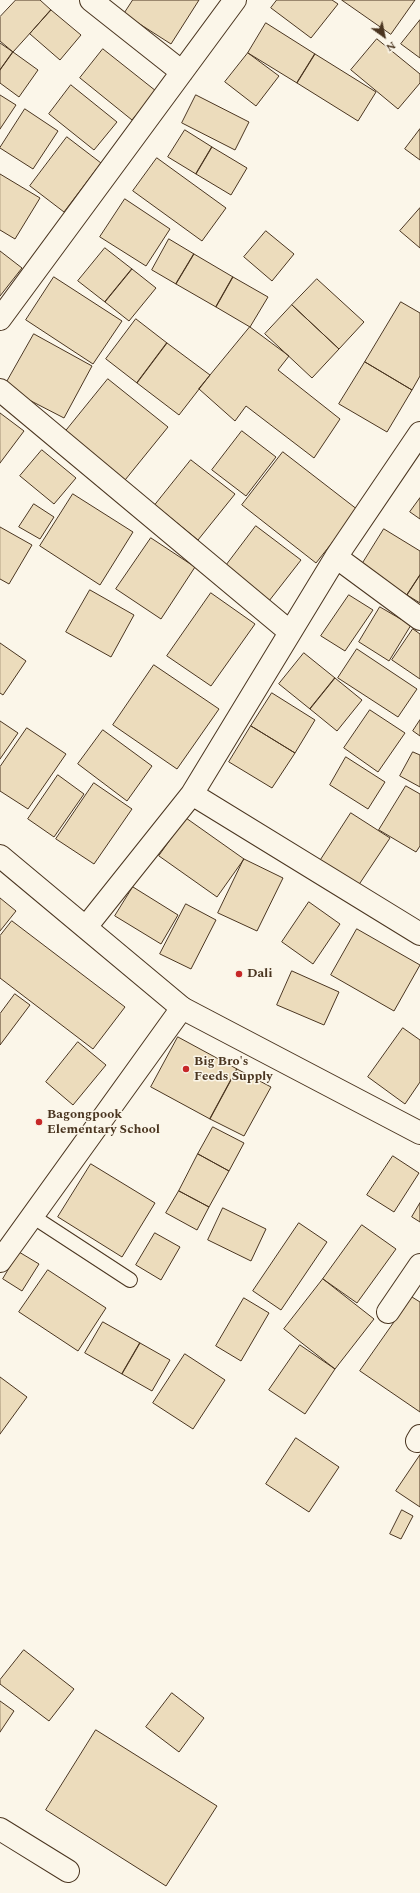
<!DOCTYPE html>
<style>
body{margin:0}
#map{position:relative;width:420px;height:1893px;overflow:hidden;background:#fbf6e9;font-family:Spectral,serif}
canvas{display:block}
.north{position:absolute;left:364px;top:16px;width:40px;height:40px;-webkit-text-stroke:3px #fbf6e9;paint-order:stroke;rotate:147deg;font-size:11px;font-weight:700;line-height:16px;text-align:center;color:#4a3520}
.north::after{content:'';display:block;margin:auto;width:14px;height:18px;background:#4a3520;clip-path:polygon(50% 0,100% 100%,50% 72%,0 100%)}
</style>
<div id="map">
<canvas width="420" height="1893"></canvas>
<div class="north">N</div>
</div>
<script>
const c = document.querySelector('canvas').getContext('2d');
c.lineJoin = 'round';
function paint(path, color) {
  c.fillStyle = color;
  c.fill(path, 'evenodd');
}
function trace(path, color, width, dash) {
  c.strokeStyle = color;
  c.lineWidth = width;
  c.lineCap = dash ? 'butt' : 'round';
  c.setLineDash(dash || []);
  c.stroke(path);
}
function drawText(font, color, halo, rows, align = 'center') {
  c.font = font + ' Spectral,serif';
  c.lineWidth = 3;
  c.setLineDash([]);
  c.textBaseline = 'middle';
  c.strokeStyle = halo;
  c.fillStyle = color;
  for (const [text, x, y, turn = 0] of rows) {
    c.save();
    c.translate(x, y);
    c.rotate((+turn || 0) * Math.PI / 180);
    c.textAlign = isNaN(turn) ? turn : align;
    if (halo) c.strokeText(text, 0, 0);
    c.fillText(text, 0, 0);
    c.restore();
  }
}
const building = new Path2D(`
 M16 0H40L51 10 13 52 0 41V17Z
 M133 0H199L171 44 124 14Z
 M277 0H332L338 4 311 38 271 8Z
 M342 0H415L391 34Z
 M51 10 81 35 60 60 30 34Z
 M420 20V58L401 44Z
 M266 23 315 54 297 83 248 53Z
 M377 39 420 74V83L398 109 351 70Z
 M0 43 13 52 0 70Z
 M103 49 156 91 132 120 80 78Z
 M13 52 38 70 19 97 0 83V70Z
 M248 53 279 76 256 106 225 82Z
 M315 54 376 92 358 121 297 83Z
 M71 85 117 122 94 150 49 114Z
 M0 95 16 105 0 129Z
 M196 95 249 122 235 150 182 123Z
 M25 109 58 131 33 169 0 148Z
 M420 129V160L405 149Z
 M185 130 212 147 196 174 168 157Z
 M67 137 101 163 64 212 30 186Z
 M212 147 247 168 231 195 196 174Z
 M157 158 226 208 202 241 133 191Z
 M0 174 40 198 15 239 0 230Z
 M125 199 170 229 146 266 100 237Z
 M420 208V248L400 231Z
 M266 231 294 254 272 281 244 257Z
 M169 239 194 254 176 284 152 270Z
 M105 248 132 269 105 302 78 281Z
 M0 251 22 268 0 296Z
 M194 254 233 277 216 307 176 284Z
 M132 269 156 288 129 321 105 302Z
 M54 277 122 321 93 364 26 320Z
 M233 277 268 297 250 327 216 307Z
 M317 279 364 322 339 349 292 305Z
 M401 302 420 313V376L412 390 365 362Z
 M292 305 339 349 312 378 265 334Z
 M136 319 167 343 137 383 106 359Z
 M250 327 289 356 278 370 340 419 314 458 246 406 235 421 199 389Z
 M34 334 92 366 64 418 4 387Z
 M167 343 210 375 179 415 137 383Z
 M365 362 412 390 387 432 339 404Z
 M108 379 168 427 121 485 61 437Z
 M0 413 24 431 0 463Z
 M242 431 276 457 246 496 212 470Z
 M42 450 76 478 54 504 20 476Z
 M283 452 358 510 316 563 242 505Z
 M191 460 235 494 198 540 155 505Z
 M73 494 133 532 100 585 40 546Z
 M420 498V519L410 512Z
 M34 504 54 517 40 539 19 527Z
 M256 526 301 560 269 601 225 567Z
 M0 527 32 545 9 584 0 579Z
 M384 529 420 551V575L407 595 361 566Z
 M151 538 195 567 161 619 116 589Z
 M420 575V603L407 595Z
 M90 590 134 615 111 657 66 632Z
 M211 593 255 624 211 686 167 656Z
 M349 595 373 610 345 651 321 636Z
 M380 607 411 625 389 661 359 642Z
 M413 629 420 634V679L392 660Z
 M0 643 26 661 3 695 0 693Z
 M357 649 417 689 398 717 338 678Z
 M304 653 335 678 310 709 279 684Z
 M154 665 219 709 177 769 113 725Z
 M335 678 362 700 337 731 310 709Z
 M272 693 315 720 295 753 251 726Z
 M370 710 405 733 378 772 344 748Z
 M420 720V736L413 731Z
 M0 721 18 733 0 759Z
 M251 726 295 753 272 788 229 762Z
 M27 728 66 754 28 809 0 791V767Z
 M103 730 152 766 127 801 78 764Z
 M413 752 420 755V787L400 776Z
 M346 757 385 782 368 809 330 785Z
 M58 775 84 794 54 837 28 819Z
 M94 783 132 809 94 864 56 839Z
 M406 786 420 794V846L416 852 379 830Z
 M351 813 390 838 358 886 320 861Z
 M186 818 244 859 217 897 159 856Z
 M244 859 283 878 257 931 218 913Z
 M133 887 178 915 161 944 115 916Z
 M0 898 16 911 0 931Z
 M309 902 340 924 313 964 282 942Z
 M186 904 216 920 191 969 160 954Z
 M12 921 125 1007 93 1049 0 978V936Z
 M357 929 420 965 394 1011 331 975Z
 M292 971 339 992 324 1025 277 1005Z
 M15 994 30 1005 0 1045V1014Z
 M403 1028 420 1040V1082L405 1104 368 1077Z
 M178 1037 237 1069 210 1119 151 1087Z
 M78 1042 106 1065 73 1105 46 1082Z
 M237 1069 271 1087 244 1136 210 1119Z
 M213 1127 244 1143 229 1171 198 1154Z
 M198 1154 229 1171 209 1207 179 1191Z
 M393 1156 419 1173 394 1212 367 1195Z
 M91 1164 155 1203 122 1257 58 1217Z
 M179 1191 209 1207 197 1230 166 1213Z
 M420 1203V1222L412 1217Z
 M223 1208 266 1229 251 1261 208 1240Z
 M299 1223 327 1242 281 1310 253 1291Z
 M362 1225 396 1249 357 1303 323 1279Z
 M155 1233 180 1247 161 1280 136 1265Z
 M19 1252 39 1264 22 1291 3 1279Z
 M48 1270 106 1308 78 1351 19 1312Z
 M323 1279 374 1319 335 1369 284 1329Z
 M412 1297 420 1302V1412L360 1371Z
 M244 1298 269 1313 241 1361 216 1346Z
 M103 1322 140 1343 122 1374 85 1353Z
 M140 1343 170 1360 152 1391 122 1374Z
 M300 1345 335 1369 305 1414 269 1390Z
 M185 1354 225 1380 193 1429 153 1403Z
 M0 1377 27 1397 0 1434Z
 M296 1438 339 1467 309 1512 266 1484Z
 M420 1455V1507L396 1491Z
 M402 1510 413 1516 401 1539 390 1534Z
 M24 1650 74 1689 49 1721 0 1684V1680Z
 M172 1693 204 1718 179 1752 146 1727Z
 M0 1701 14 1711 0 1732Z
 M96 1730 217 1806 166 1886 46 1810Z`);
paint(building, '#ecdcbc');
trace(building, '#4a3520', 1);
const service = new Path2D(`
 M32 1216 130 1280`);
const minor = new Path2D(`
 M91 0 182 72
 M0 319 235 0
 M0 390 290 632
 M336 557 420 619
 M192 794 420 934
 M86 927 192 794 336 557 420 433
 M182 1008 420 1133
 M388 1312 420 1265
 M417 1441 420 1436
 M0 1829 68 1871`);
const tertiary = new Path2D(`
 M0 856 182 1008 0 1261`);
trace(service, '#4a3520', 16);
trace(minor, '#4a3520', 24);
trace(tertiary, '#4a3520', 24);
trace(service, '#fbf6e9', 14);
trace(minor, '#fbf6e9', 22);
trace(tertiary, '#fbf6e9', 22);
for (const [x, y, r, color] of [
 [239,974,4,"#c62828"],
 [186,1069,4,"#c62828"],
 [39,1122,4,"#c62828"]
]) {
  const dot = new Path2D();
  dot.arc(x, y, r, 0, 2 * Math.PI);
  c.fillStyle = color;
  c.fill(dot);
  trace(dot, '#fbf6e9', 1.5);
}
drawText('bold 13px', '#4a3520', '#fbf6e9', [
 ["Dali",247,974],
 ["Big Bro's",194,1062],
 ["Feeds Supply",194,1077],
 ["Bagongpook",47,1115],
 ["Elementary School",47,1130]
], 'left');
</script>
